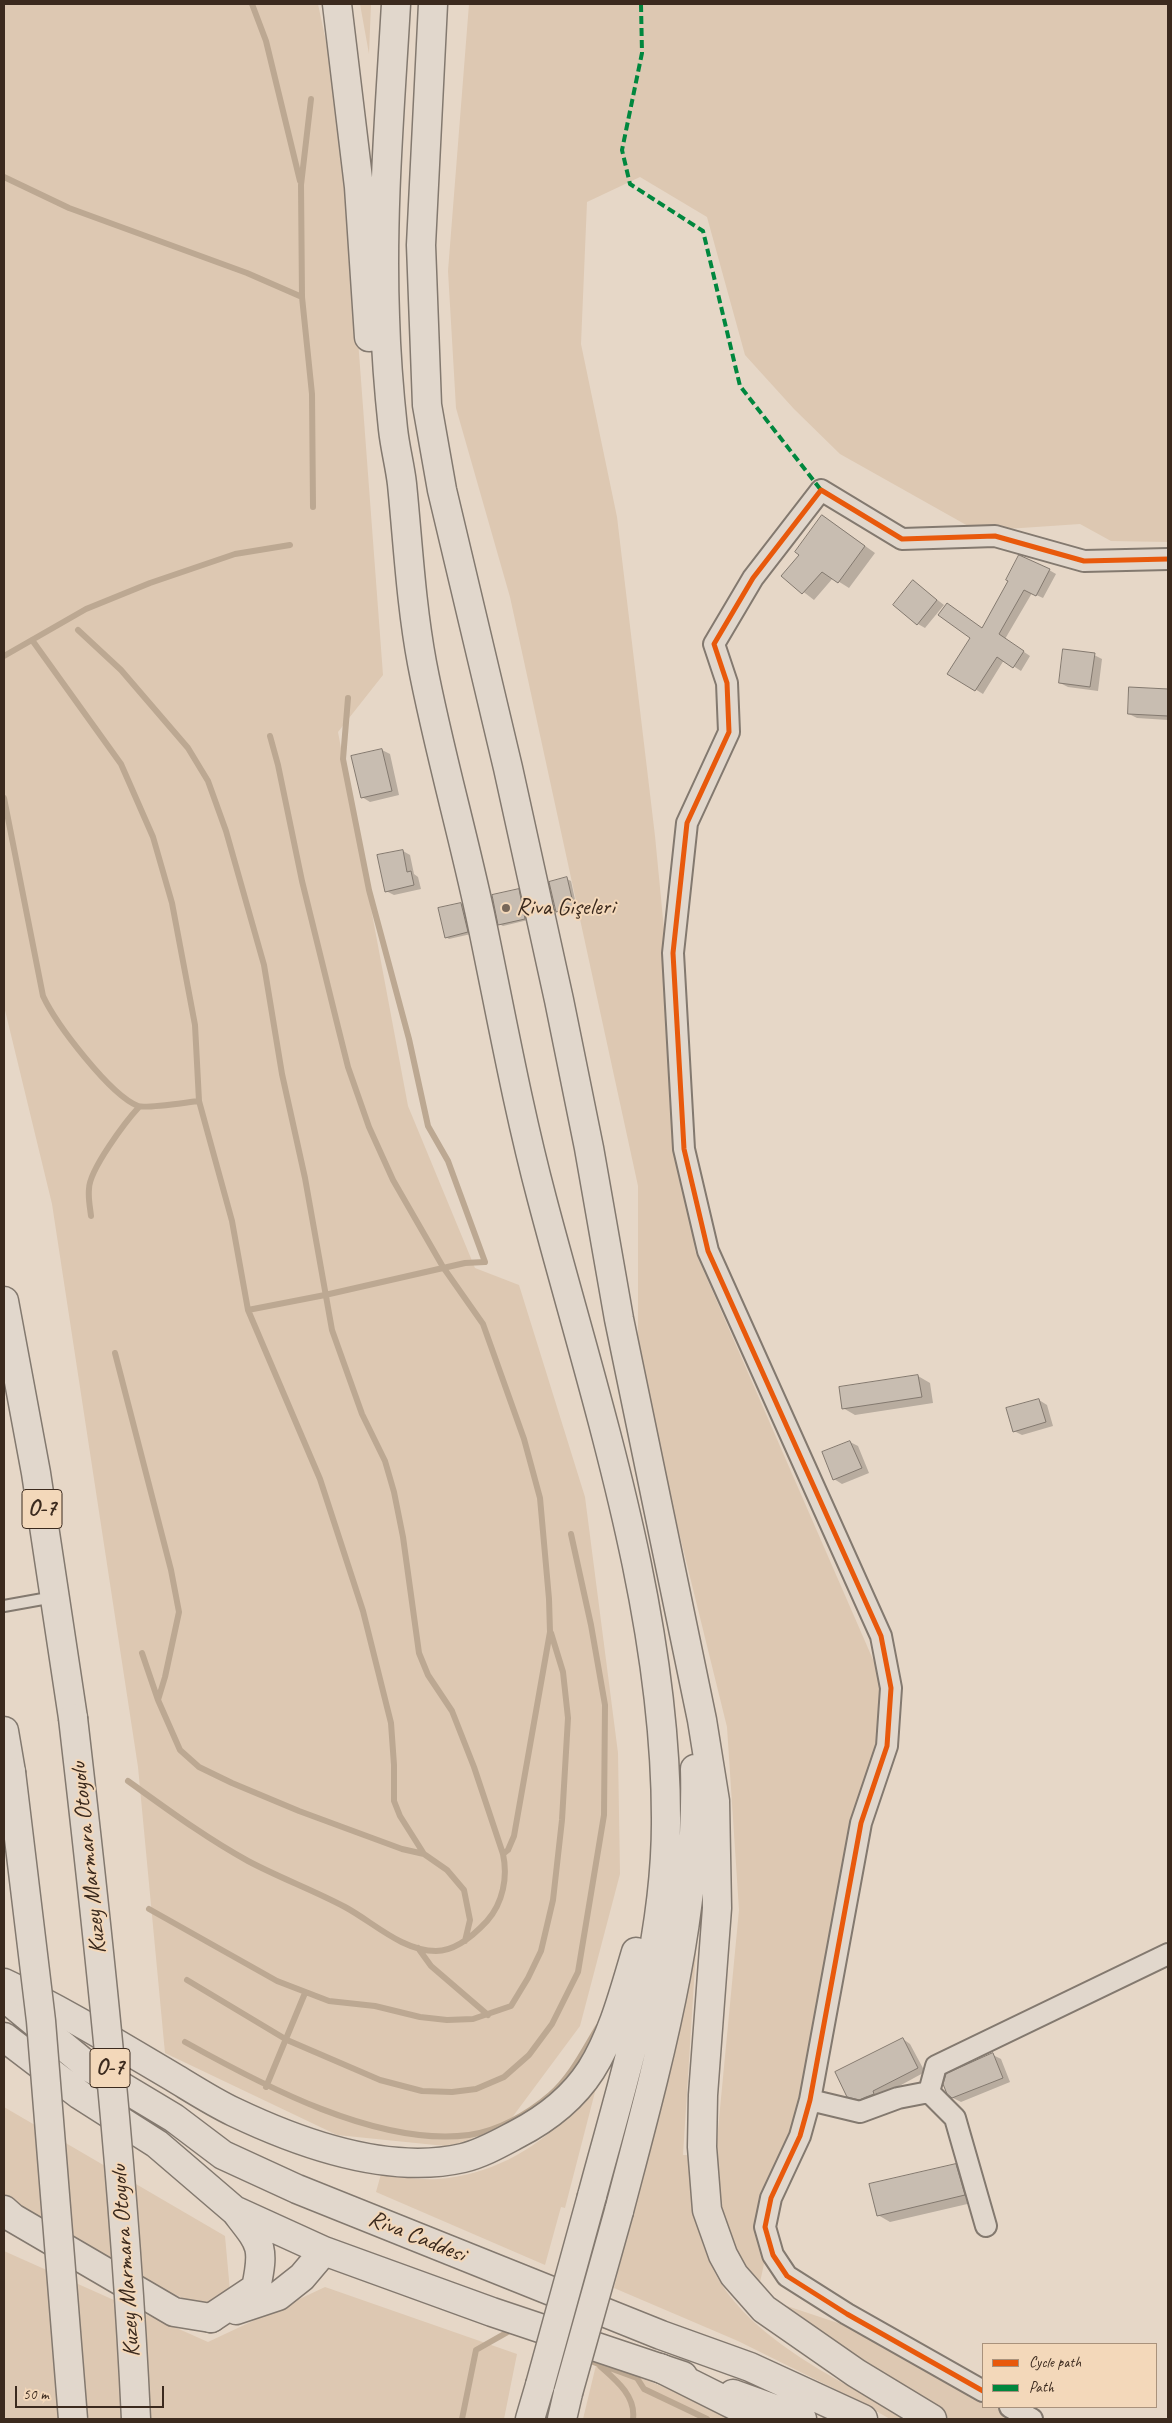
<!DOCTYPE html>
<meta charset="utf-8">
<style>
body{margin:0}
#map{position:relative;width:1172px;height:2423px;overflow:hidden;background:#e6d7c7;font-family:Caveat,sans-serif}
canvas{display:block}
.frame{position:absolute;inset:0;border:5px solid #3b2a1e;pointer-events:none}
.legend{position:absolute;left:982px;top:2343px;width:175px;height:65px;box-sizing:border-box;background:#f3d8ba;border:1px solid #a9927c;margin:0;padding:6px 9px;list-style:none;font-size:15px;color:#3b2a1e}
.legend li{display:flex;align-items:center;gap:10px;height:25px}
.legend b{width:25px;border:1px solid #a9927c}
.scale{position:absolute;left:15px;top:2386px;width:149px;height:22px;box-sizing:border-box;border:2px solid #3b2a1e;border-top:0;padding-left:6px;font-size:15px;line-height:18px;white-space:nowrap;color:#3b2a1e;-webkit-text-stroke:4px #f3d8ba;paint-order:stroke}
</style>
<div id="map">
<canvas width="1172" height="2423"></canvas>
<div class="frame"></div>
<ul class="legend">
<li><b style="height:6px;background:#e8590c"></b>Cycle path</li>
<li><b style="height:6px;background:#00873e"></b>Path</li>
</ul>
<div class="scale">50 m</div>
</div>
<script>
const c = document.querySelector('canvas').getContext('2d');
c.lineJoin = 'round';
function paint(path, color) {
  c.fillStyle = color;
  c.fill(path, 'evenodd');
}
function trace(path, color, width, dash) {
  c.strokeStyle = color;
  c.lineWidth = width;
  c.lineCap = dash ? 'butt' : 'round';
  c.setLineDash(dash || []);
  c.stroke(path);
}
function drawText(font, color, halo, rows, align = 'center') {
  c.font = font + ' Caveat,sans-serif';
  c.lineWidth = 4;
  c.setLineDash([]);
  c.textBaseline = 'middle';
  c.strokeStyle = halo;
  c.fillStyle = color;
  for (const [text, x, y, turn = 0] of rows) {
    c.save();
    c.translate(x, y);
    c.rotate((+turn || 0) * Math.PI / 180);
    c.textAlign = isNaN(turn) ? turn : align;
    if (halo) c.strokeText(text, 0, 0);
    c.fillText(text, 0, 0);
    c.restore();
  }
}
paint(new Path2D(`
 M4 4H318L341 112 383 675 338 732 408 1106 475 1268 519 1285 585 1497 618 1753 620 1874 580 2026 511 2119 455 2147 337 2135 165 2053 138 1767 52 1204 4 1006Z
 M360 4H371L369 54Z
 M469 4H1168V542L1111 541 1080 524 977 531 840 454 794 409 745 355 707 217 640 177 587 202 581 344 617 517 655 836 695 1251 888 1694 757 2296 880 2337 983 2398V2407H999L1020 2419H950L757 2296 727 2247 715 2161 739 1910 727 1727 638 1366V1186L510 597 456 408 448 271Z
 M698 1919 683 2155H689C690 2199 698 2247 722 2285 762 2346 847 2384 908 2419H890L853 2398 738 2341 614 2288 629 2227 625 2225Z
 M603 2061 565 2208 561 2207 545 2265 376 2192 381 2174C400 2177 419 2180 438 2179 486 2176 535 2151 568 2115 582 2100 592 2078 603 2061Z
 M4 2107 225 2236 230 2291 202 2307 4 2216Z
 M4 2251 208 2342 325 2287 517 2354 504 2419H4Z
 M597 2361 692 2398 734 2419H575H583Z`), '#ddc8b2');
paint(new Path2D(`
 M823 516 875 553 849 588 833 578 814 600 783 576 801 555Z
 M1049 570 1056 574 1043 598 1032 593 1005 639 1030 656 1021 671 1004 660 983 694 949 673 982 629 1010 581Z
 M914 582 944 605 925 628 918 624Z
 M1094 655 1102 659 1098 691 1068 687 1060 683Z
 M1130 688 1168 690V720L1137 718 1129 714Z
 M382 750 390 754 399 795 370 802 362 797Z
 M403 851 410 855 414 874 418 877 421 889 394 895 386 891Z
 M567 879 571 881 577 909 560 913 557 911Z
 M518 890 522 892 528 920 503 926 499 924Z
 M461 904 465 906 471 934 449 939 446 937 439 909Z
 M918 1376 930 1383 933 1403 855 1415 843 1408Z
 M1039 1400 1047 1405 1053 1426 1022 1435 1014 1431Z
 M850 1442 858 1446 869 1473 842 1484 834 1479Z
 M903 2039 910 2044 925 2072 868 2103 848 2096Z
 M993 2055 1001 2059 1010 2082 961 2102 953 2098Z
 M956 2165 968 2172 976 2202 890 2222 878 2215Z`), '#0003');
trace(new Path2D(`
 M252 4 266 41 300 181
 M311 99 301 185 302 297 312 394 313 507
 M4 177 69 208 247 273 302 297
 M78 630 121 670 188 748 208 781 226 831 264 965 282 1074 305 1178 332 1330 362 1414 385 1461 394 1492 403 1537 419 1653 428 1675 452 1711 474 1767 503 1854C508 1877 503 1903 487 1921 474 1935 456 1951 436 1951 402 1951 373 1922 345 1907 313 1890 280 1878 248 1861 206 1838 167 1809 128 1781
 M32 640 121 764 153 837 172 903 195 1025 199 1101 232 1221 248 1310 320 1479 363 1611 391 1723 394 1765V1801L400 1816 424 1854 447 1870 464 1890 470 1920 465 1941
 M4 656 86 609 150 583 235 554 290 545
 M270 736 278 765 302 881 338 1027 348 1067 369 1127 393 1180 443 1267 483 1324 524 1439 540 1498 549 1599 550 1632 514 1836 508 1850 503 1854
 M4 798 43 996C56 1024 110 1095 138 1106 145 1109 188 1102 199 1101
 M91 1216C90 1207 88 1198 89 1189 89 1170 126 1121 139 1107
 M248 1310 325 1295 465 1263 485 1262 448 1161 428 1126 409 1039 369 890 343 759 348 698
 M115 1353 171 1570 179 1612 165 1677 158 1700
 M142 1653 158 1700 180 1750 199 1767 232 1783 299 1811 402 1849 424 1854
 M149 1909 277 1981 329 2001 375 2006 420 2017 447 2020 473 2019 511 2006 528 1978 541 1951 553 1900 562 1820 568 1718 563 1672 551 1633
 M418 1948 431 1966 488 2015
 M187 1980 287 2040 380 2080 422 2091 452 2092 476 2089 504 2077 529 2055 552 2024 578 1972 604 1815 605 1705 591 1625 571 1534
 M185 2042C262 2085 378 2147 469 2135 498 2131 528 2114 550 2095 571 2077 584 2050 598 2027
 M266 2087 305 1993
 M585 2359 637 2378 644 2389 707 2419
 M600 2366C616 2380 636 2396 633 2419
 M462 2419 476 2350 513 2329`), '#bca892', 6);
const building = new Path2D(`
 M822 515 865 546 838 583 822 572 802 594 781 576 799 555 795 552Z
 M1019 555 1050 569 1036 596 1024 590 999 634 1024 651 1013 668 997 657 975 691 947 674 970 638 938 615 947 603 982 628 1008 581 1006 580Z
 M913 580 937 600 917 625 893 605Z
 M1063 649 1095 653 1090 687 1059 683Z
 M1129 687 1168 689V716L1128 714Z
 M382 749 392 791 361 798 351 756Z
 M403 850 407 872 411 871 414 885 385 892 377 855Z
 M567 877 574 907 556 912 549 882Z
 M519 889 525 919 498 925 492 895Z
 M461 903 468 932 445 938 438 908Z
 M918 1375 922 1397 842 1409 839 1387Z
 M1039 1399 1046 1422 1013 1432 1006 1408Z
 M850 1441 862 1468 833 1480 822 1452Z
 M903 2038 918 2068 873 2091 874 2094 866 2097 859 2100 847 2097 835 2072Z
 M993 2053 1003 2078 952 2098 947 2094 943 2084 946 2074Z
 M956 2164 965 2195 877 2216 869 2184Z`);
paint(building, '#c8bdb1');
trace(building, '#83796f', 1);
const service = new Path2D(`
 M4 1606 54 1597`);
const minor = new Path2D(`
 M929 2092 955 2118 986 2226
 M810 2100 860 2112 898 2098 929 2092 936 2066 1168 1954
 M983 2391 847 2314 787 2276 773 2255 765 2227 771 2198 800 2136 810 2100 861 1823 887 1746 891 1688 881 1636 708 1251 684 1149 673 953 687 823 729 732 727 683 714 644 753 578 821 490 902 539 995 536 1084 561 1168 559
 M1010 2407 1032 2419`);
const secondary = new Path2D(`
 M4 2210 13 2218 174 2312 211 2318`);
const primary = new Path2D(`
 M4 1997 89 2067 174 2118 223 2155 297 2189 661 2335 750 2367 863 2419
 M4 2037 80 2095 157 2144 234 2210 324 2251 492 2312 683 2376
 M236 2310 278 2296 302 2277 324 2251
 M211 2318 256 2288C265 2246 261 2244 236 2212
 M733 2394 802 2419`);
const motorway = new Path2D(`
 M337 4 359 187 369 337
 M396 4C390 108 381 213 385 317 386 354 389 392 393 429 395 448 400 466 402 484 408 544 411 604 422 663 438 747 462 830 480 914 500 1009 517 1105 542 1199 595 1400 667 1613 666 1823 666 1948 624 2076 592 2196
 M433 4 421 245 427 405 442 490 508 768 559 1000 589 1148 619 1319 702 1720 715 1801 717 1908 703 2095 702 2147 707 2210 723 2255 734 2275 764 2309 856 2373 932 2419
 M4 1301 36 1473 73 1718
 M4 1731 11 1772
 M4 1983C62 2010 117 2044 173 2077 193 2089 213 2102 234 2112 301 2144 389 2175 463 2158 483 2153 500 2143 517 2134 546 2119 573 2098 591 2070 613 2035 624 1992 636 1952
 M619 2211C657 2066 699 1920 695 1769
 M660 2368 762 2419
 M530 2419 540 2385
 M562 2419 568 2393`);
trace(service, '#83796f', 14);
trace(minor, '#83796f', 24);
trace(secondary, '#83796f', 31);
trace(primary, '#83796f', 31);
trace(motorway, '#83796f', 31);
trace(service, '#e1d7cc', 10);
trace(minor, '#e1d7cc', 20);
trace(secondary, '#e1d7cc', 28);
trace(primary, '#e1d7cc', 28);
trace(motorway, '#e1d7cc', 28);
const motorwayBridge = new Path2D(`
 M73 1718C100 1951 125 2185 136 2419
 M11 1772 41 2021 73 2419
 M540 2385 592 2196
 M568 2393 619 2211`);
trace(motorwayBridge, '#83796f', 31, []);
trace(motorwayBridge, '#e1d7cc', 28);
trace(new Path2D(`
 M641 4 642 53 622 150 630 184 703 231 740 386 821 490`), '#00873e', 4, [8, 4]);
trace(new Path2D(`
 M983 2391 847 2314 787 2276 773 2255 765 2227 771 2198 800 2136 810 2100 861 1823 887 1746 891 1688 881 1636 708 1251 684 1149 673 953 687 823 729 732 727 683 714 644 753 578 821 490 902 539 995 536 1084 561 1168 559`), '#e8590c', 5);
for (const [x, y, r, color] of [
 [506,908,5,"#776759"]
]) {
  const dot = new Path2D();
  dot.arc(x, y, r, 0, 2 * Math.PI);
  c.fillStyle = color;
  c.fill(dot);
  trace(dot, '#f3d8ba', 2);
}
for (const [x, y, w] of [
 [42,1509,40],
 [110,2068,40]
]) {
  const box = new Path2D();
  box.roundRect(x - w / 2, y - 19.5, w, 39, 4);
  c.fillStyle = '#f3d8ba';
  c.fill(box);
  trace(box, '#3b2a1e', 1);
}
drawText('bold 22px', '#3b2a1e', null, [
 ["O-7",42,1509],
 ["O-7",110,2068]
]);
drawText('24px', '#3b2a1e', '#f3d8ba', [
 ["Riva Gişeleri",516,908]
], 'left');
drawText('24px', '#3b2a1e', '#f3d8ba', [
 ["Kuzey Marmara Otoyolu",89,1858,-96],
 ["Riva Caddesi",417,2237,22],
 ["Kuzey Marmara Otoyolu",126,2261,-94]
]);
</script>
